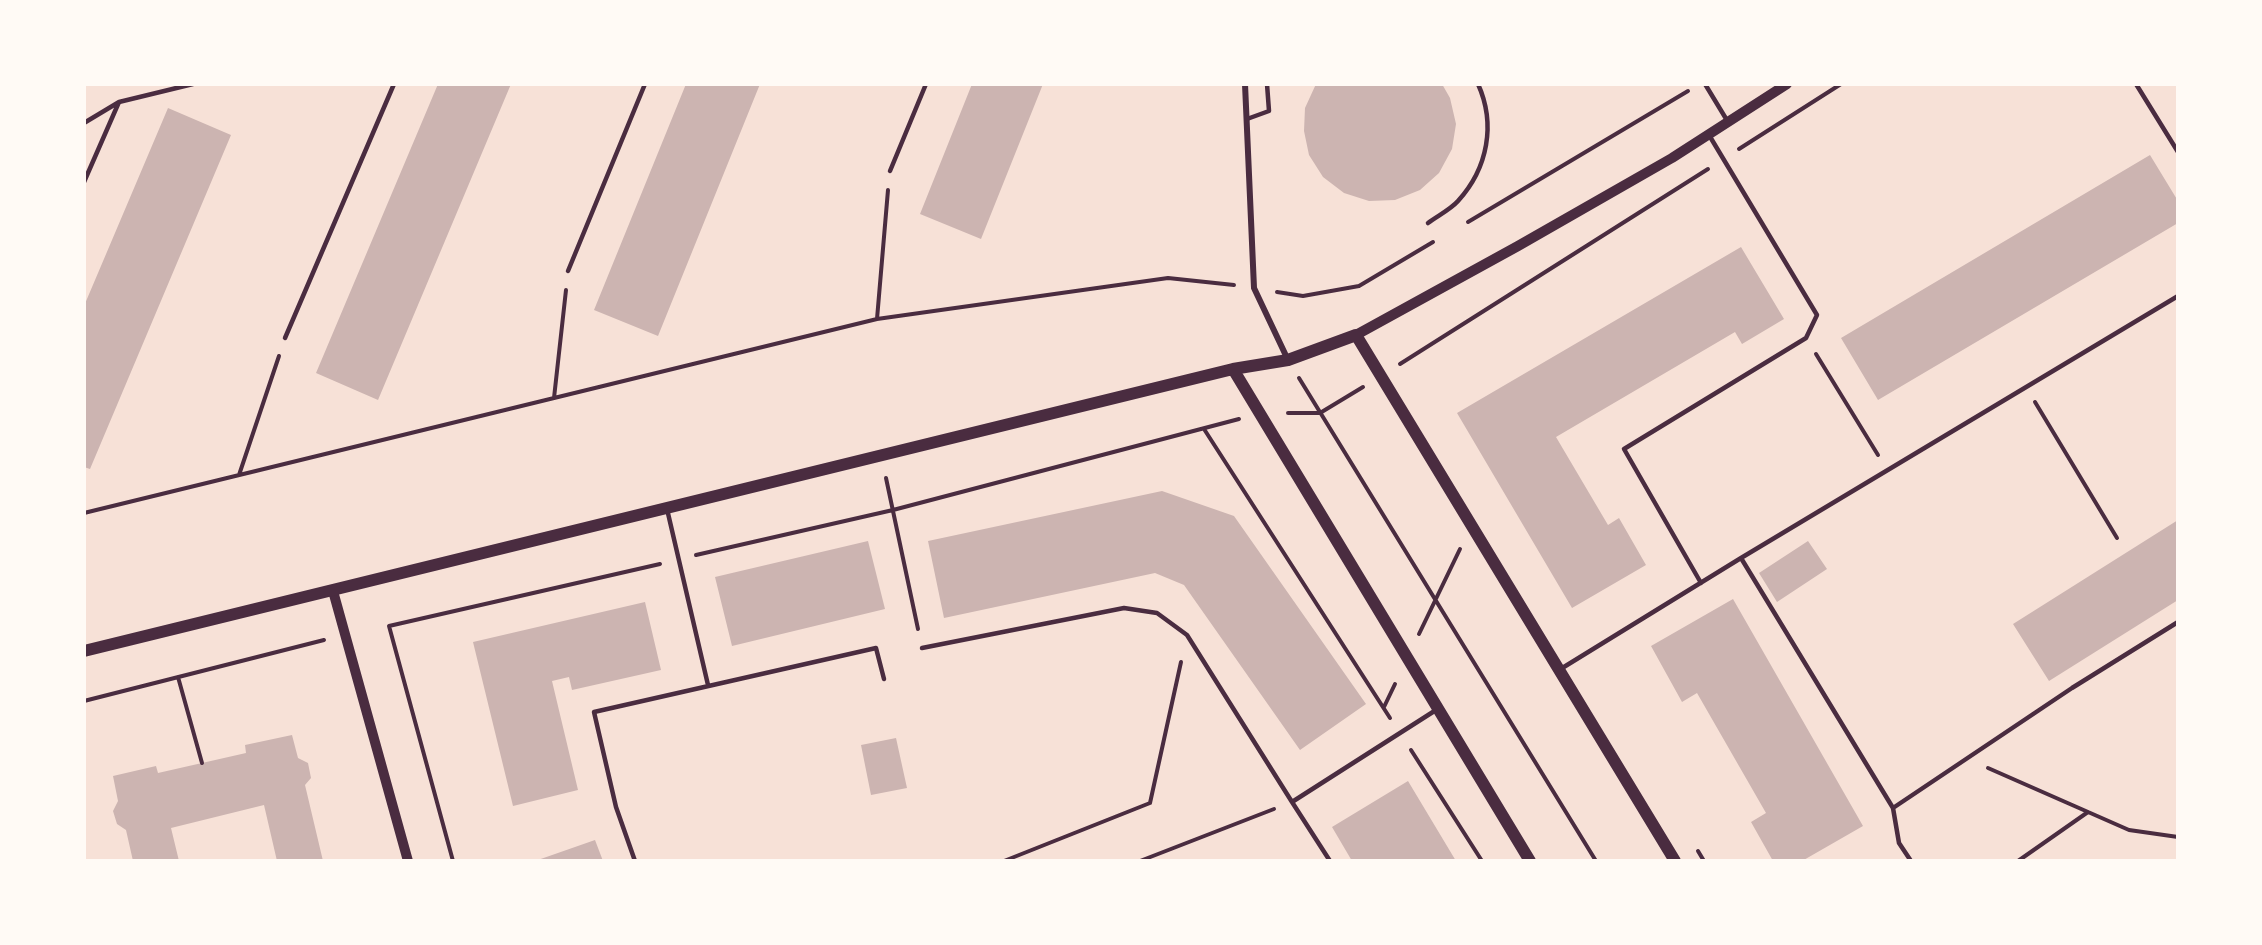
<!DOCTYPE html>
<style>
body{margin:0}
#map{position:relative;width:2262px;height:945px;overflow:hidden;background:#f7e1d7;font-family:Commissioner,sans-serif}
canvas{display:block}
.frame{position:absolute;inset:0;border:86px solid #fffaf5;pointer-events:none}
</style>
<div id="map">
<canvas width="2262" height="945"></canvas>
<div class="frame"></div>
</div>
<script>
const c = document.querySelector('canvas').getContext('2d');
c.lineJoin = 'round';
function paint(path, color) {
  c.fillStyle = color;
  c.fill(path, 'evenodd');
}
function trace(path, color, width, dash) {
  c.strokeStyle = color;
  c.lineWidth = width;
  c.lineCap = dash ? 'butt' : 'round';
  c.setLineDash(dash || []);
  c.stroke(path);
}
paint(new Path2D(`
 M438 84H511L378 400 316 373Z
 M686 84H760L658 336 594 310Z
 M972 84H1043L981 239 920 214Z
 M1316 84H1442L1450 98 1456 124 1452 149 1439 173 1420 190 1395 200 1369 201 1344 193 1323 177 1309 155 1304 131 1305 108Z
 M168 108 231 135 90 469 84 467V306Z
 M2150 155 2178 201V223L1878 400 1841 338Z
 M1741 247 1784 319 1742 344 1735 332 1556 437 1608 525 1619 518 1646 565 1572 608 1457 413Z
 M1162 491 1234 516 1366 704 1300 750 1184 585 1155 573 944 618 928 541Z
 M2178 520V600L2049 681 2013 624Z
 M868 541 885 609 732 646 715 577Z
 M1808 541 1827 569 1777 602 1759 573Z
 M1733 599 1863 826 1802 861H1773L1751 822 1766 813 1697 693 1682 702 1651 646Z
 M645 602 661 670 572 690 569 677 552 681 578 790 513 806 473 642Z
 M292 735 298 758 308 763 311 778 305 785 323 861H277L264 805 171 828 179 861H133L126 830 117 824 113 811 118 801 113 776 156 766 158 773 246 753 245 745Z
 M896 738 907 788 871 795 861 745Z
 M1408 781 1456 861H1352L1332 827Z
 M595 840 603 861H535Z`), '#ccb4b1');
trace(new Path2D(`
 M1739 149 1841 84
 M1468 222 1688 91
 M1277 292 1303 296 1359 286 1433 242
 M877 319 888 190
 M1816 354 1878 455
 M1400 364 1708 169
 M1299 378 1596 861
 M554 398 566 290
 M2035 402 2117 538
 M1288 413H1320L1363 387
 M1204 429 1390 718
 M239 475 279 356
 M886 478 918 629
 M84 513 877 319 1168 278 1234 285
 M696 555 893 510 1239 419
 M1419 634 1460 549
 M178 677 202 763
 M84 701 324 640
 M1384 707 1395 684
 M1411 750 1482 861
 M1988 768 2129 830 2178 837
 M1698 851 1704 861
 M453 861 389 626 660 564
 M1004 861 1150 803 1181 662
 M1140 861 1274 809
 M2018 861 2088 812`), '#4a2c40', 4);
trace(new Path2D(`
 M1705 84 1728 122
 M2136 84 2178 152
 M1247 119 1269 111 1267 84
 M84 123 119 102
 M890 171 926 84
 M84 182 119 102 193 84
 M1428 223C1437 216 1450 210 1458 201 1488 168 1496 124 1478 84
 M568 271 645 84
 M285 338 394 84
 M667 509 708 685
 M1701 583 1624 449 1806 338 1817 315 1709 135
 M922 648 1124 608 1157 613 1187 635 1292 802
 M1559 670 1741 558
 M1893 808 2072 688 2178 622
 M635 861 616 807 594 712 876 648 884 679
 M1330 861 1292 802 1436 710
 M1911 861 1899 843 1893 808 1741 558 2178 296`), '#4a2c40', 4.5);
trace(new Path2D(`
 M1245 84 1254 288 1288 360`), '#4a2c40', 6);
trace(new Path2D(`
 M1356 335 1518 246 1672 158 1787 84
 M333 591 408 861`), '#4a2c40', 10);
trace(new Path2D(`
 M1233 369 1530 861
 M84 651 1233 369 1288 360 1356 335 1675 861`), '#4a2c40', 12);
</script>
